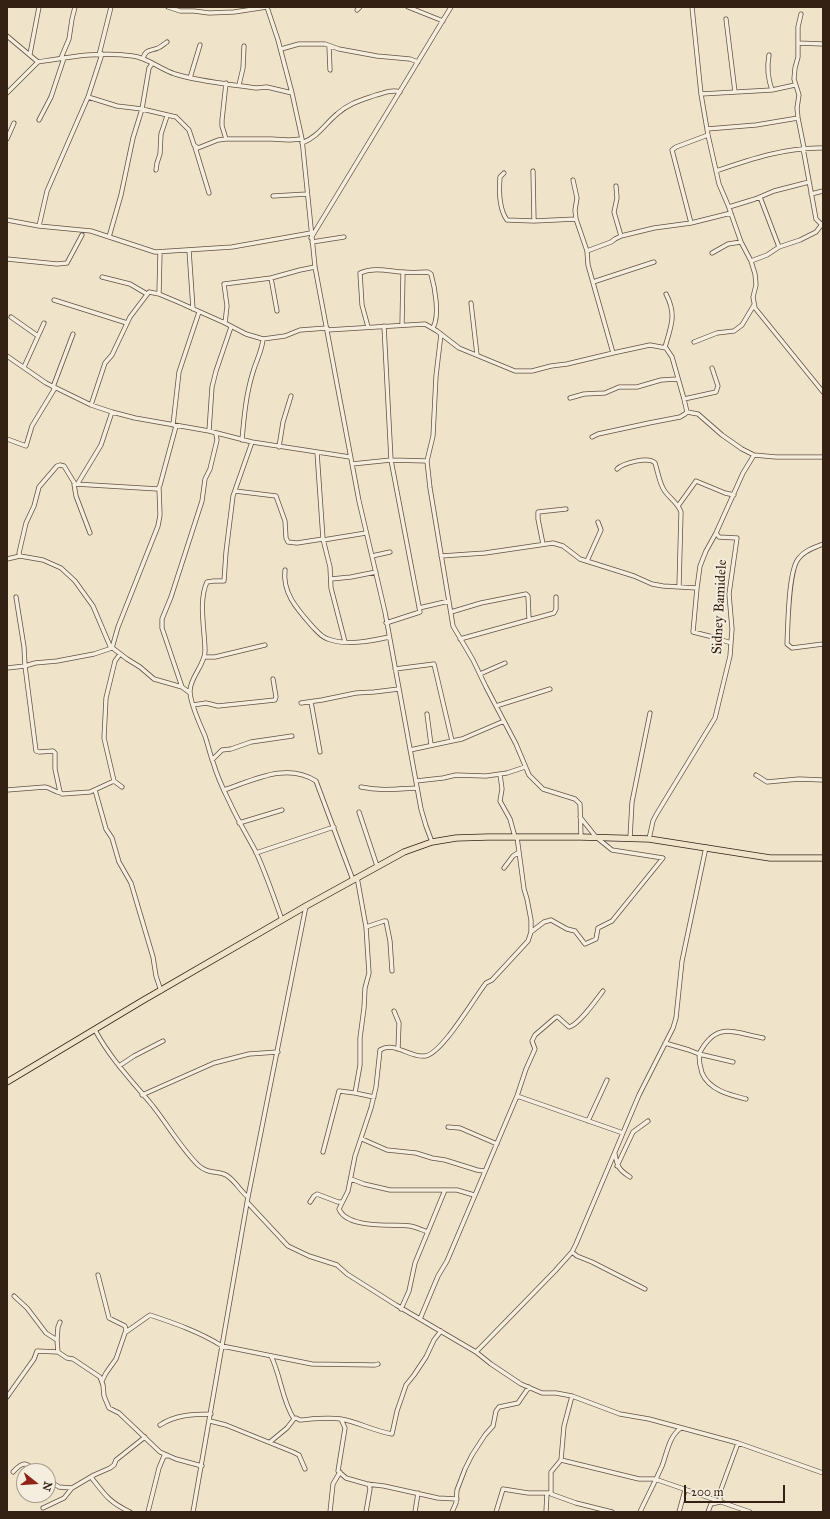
<!DOCTYPE html>
<style>
body{margin:0}
#map{position:relative;width:830px;height:1519px;overflow:hidden;background:#efe3ca;font-family:"IM FELL Great Primer",serif}
canvas{display:block}
.frame{position:absolute;inset:0;border:8px solid #352014;pointer-events:none}
.north{position:absolute;left:16px;top:1463px;width:40px;height:40px;box-sizing:border-box;background:#f5eddd;border:1px solid #a89b8d;border-radius:50%;rotate:107deg;font-size:11px;font-weight:700;line-height:16px;text-align:center;color:#352014}
.north::after{content:'';display:block;margin:auto;width:14px;height:18px;background:#8f2418;clip-path:polygon(50% 0,100% 100%,50% 72%,0 100%)}
.scale{position:absolute;left:684px;top:1485px;width:101px;height:18px;box-sizing:border-box;border:2px solid #352014;border-top:0;padding-left:5px;font-size:12px;line-height:14px;white-space:nowrap;color:#352014;-webkit-text-stroke:3px #f5eddd;paint-order:stroke}
</style>
<div id="map">
<canvas width="830" height="1519"></canvas>
<div class="frame"></div>
<div class="north">N</div>
<div class="scale">200 m</div>
</div>
<script>
const c = document.querySelector('canvas').getContext('2d');
c.lineJoin = 'round';
function trace(path, color, width, dash) {
  c.strokeStyle = color;
  c.lineWidth = width;
  c.lineCap = dash ? 'butt' : 'round';
  c.setLineDash(dash || []);
  c.stroke(path);
}
function drawText(font, color, halo, rows, align = 'center') {
  c.font = font + ' "IM FELL Great Primer",serif';
  c.lineWidth = 4;
  c.setLineDash([]);
  c.textBaseline = 'middle';
  c.strokeStyle = halo;
  c.fillStyle = color;
  for (const [text, x, y, turn = 0] of rows) {
    c.save();
    c.translate(x, y);
    c.rotate((+turn || 0) * Math.PI / 180);
    c.textAlign = isNaN(turn) ? turn : align;
    if (halo) c.strokeText(text, 0, 0);
    c.fillText(text, 0, 0);
    c.restore();
  }
}
const minor = new Path2D(`
 M168 7 180 11H194L209 13 234 12 267 7 278 40 292 93 302 139 315 267 359 501 385 612 421 809 426 826 432 842
 M408 7 443 21
 M692 7 701 94 708 135 719 184 728 205 741 242 751 261 755 274 756 285 753 297 755 308 823 392
 M357 10 360 7
 M801 14 798 27V57L795 68 794 79 799 95 797 108 798 118 804 148
 M726 19 735 92
 M7 36 38 62 7 93
 M798 43 823 44
 M329 46 330 70
 M281 49 299 44H325L339 49 377 56 410 59 418 62
 M30 54 39 7
 M99 55 111 7
 M769 55C767 66 768 79 772 90
 M61 58 69 39 72 19 75 7
 M143 59C145 49 151 51 158 48 161 47 164 44 167 42
 M38 62C69 57 102 51 133 56 148 58 160 69 175 74 201 82 229 84 256 88L267 87 292 93
 M190 78 200 45
 M226 83 222 120V126L226 139
 M239 85 243 68 244 46
 M701 94 772 90 795 85
 M88 97 117 106 142 109 176 117 189 130 194 145 198 148 218 140 226 139H271L289 140 302 139
 M39 120 51 97 64 58
 M707 129 756 125 798 118
 M7 139 14 123
 M302 143C318 137 325 124 337 114 349 103 362 100 376 95 384 93 393 89 400 92
 M195 147 209 193
 M803 148 816 219 821 224
 M156 170 157 163 160 154 161 134 167 116
 M533 171 534 221
 M716 171C751 159 786 147 823 148
 M573 180 577 198 575 210 576 219
 M811 194 823 191
 M273 196 307 194
 M760 197 779 247
 M729 207 755 199 774 191 809 182
 M7 220 39 226 91 231 155 252 232 247 311 233
 M691 223 672 150 676 147 708 135
 M39 226 47 191 88 97 102 54
 M621 236 654 228 691 223 731 213
 M109 237 121 195 133 138 142 109 149 68 152 64
 M311 238 451 7
 M312 242 344 237
 M189 250 193 309
 M587 251 611 242 615 239 621 236 614 212 617 198 616 186
 M712 253 728 244 741 242
 M7 259 57 264 67 263 82 235
 M751 261 767 255 779 247 800 240 816 232 823 223
 M102 277 130 284 147 294
 M271 278 277 311
 M593 282 654 262
 M159 294 160 252
 M54 300 127 323
 M471 303 477 355
 M11 317 38 336
 M225 323 227 306 224 284 271 278 300 270 315 267
 M402 325 403 272
 M384 326 391 460 420 612 386 623
 M368 327 362 305 360 273C374 267 388 271 402 272 411 273 420 272 428 272L431 274C435 288 440 315 433 328
 M327 330 425 324 437 331 459 348 515 371H532L551 366 567 364 613 353 588 265 587 251 576 219 534 221 507 220C499 209 499 189 500 177L504 173
 M441 334 436 376 433 436 427 461 430 488 453 626 473 660 486 687 516 744 529 775 543 789 575 799 580 804 581 837
 M694 342 717 333 734 331 742 325 754 305
 M665 347C671 326 677 315 666 294
 M613 353 650 345 666 348 672 357 684 399 687 412
 M7 356 46 383 91 405 112 412 135 418 209 431 252 442 350 457
 M24 367 44 323
 M53 387 73 334
 M570 398 584 394 605 393 619 387H637L661 380 677 379
 M684 399 716 392 718 386 712 368
 M91 405 105 363 112 355 130 317 149 292 159 294 178 302 225 323 246 334 263 339 285 336 300 330 327 328
 M687 412 698 414 722 435 742 449 754 455
 M173 425 179 372 199 312
 M176 426 160 485 158 489 75 484 64 466 60 465 57 466 39 487 34 506 26 523 19 553 20 556 43 560 61 568 75 581 93 606 110 646 127 659 140 667 154 679 182 687 190 693
 M209 431 212 387 216 371 231 327
 M592 437 598 434 649 423 680 417 685 414 687 412
 M7 439 26 446 32 426 55 388
 M242 440C244 417 246 394 253 372 256 361 262 351 263 339
 M252 442 233 496 226 552 224 581H214L207 582C198 601 205 631 205 651 205 665 190 677 190 691 190 704 200 724 205 736 208 745 210 754 213 762 217 776 223 789 229 801 237 819 247 835 256 852 266 874 274 897 282 920
 M279 447 283 422 291 396
 M317 452 323 539 330 567 331 588 345 642
 M352 464 391 460 427 461
 M617 469C623 463 649 456 655 463 658 472 659 482 664 490 669 498 678 503 681 512L679 587
 M78 483 101 445 112 412
 M74 484 76 496 90 533
 M235 491 276 496 285 521 286 538 288 542 297 543 323 539
 M678 506 696 481 725 493 734 495
 M323 540 366 533
 M543 544 538 519V512L566 509
 M823 544C814 548 805 550 799 558 788 569 788 627 787 644L792 648 823 644
 M372 556 390 552
 M441 556 485 553 553 543 563 546 580 559 634 576 652 584 663 586 697 588 700 566 706 551 716 533
 M7 559 20 556
 M587 561 601 530 598 522
 M285 570C282 593 298 610 312 626 317 631 321 637 328 639 346 646 371 641 389 637
 M331 579 351 577 376 572
 M697 588 693 632 713 637 731 643
 M16 597 24 647 25 666 36 751 39 752 53 751 55 753V769L60 792 62 794 90 792 114 781
 M419 608 449 601
 M451 612 481 603 526 594 528 596 529 619
 M460 639 554 613 556 609V597
 M120 654 115 661 106 698 104 738 114 781 122 787
 M204 657H215L265 645
 M7 668 25 666 35 663 57 661 94 654 112 648 118 627 158 526 160 515 159 488
 M395 669 434 664 452 741 410 750
 M480 674 505 663
 M182 687 162 628V619L171 597 202 501 205 479 210 469 217 440 216 434
 M311 702 320 752
 M301 703 322 700 356 693 374 692 399 689
 M193 705 206 703 218 706 275 700 276 697 273 679
 M496 706 550 689
 M427 714 431 745
 M452 741 462 739 504 721
 M212 760 222 750 231 749 251 742 292 736
 M500 774 502 789 500 801 510 819 515 837
 M756 775 767 782 799 779 823 780
 M416 781 443 778 456 775 486 776 507 773 525 767
 M361 787C380 791 397 789 417 788
 M7 790 45 787C51 788 54 792 61 793
 M95 790 106 829 112 838 119 862 131 883 153 957 156 976 161 991
 M224 790C254 780 287 762 316 781L353 880
 M359 812 377 866
 M239 823 282 810
 M630 838 632 802 650 713
 M649 839 653 821 656 815 715 718 730 656 732 629 729 594 737 538 719 537 716 533 743 473 754 455 776 457H823
 M256 853 334 827
 M504 868 513 856 519 852
 M357 877 366 927 369 973 365 988 364 1008 360 1038V1065L355 1093 374 1097
 M366 927 384 921H386L390 941 392 971
 M531 932 544 922 551 920 567 929 575 931 585 944 596 939 598 928 612 921 663 858 612 850 596 837 580 817
 M394 1011 399 1023 398 1049
 M95 1030C110 1058 131 1080 152 1105 168 1125 180 1147 198 1165 209 1175 217 1170 226 1175 235 1180 240 1191 248 1197
 M665 1043 689 1050 699 1054C699 1060 700 1067 702 1073 709 1090 730 1095 746 1099
 M733 1062 699 1054C716 1021 732 1032 763 1038
 M119 1066 134 1056 163 1041
 M142 1095 214 1063 249 1054 278 1052
 M517 1096 526 1069 535 1049 532 1041 535 1035 556 1017H558L569 1027C579 1025 596 1000 603 991
 M588 1121 607 1080
 M448 1127 460 1128 497 1144
 M362 1139 387 1150 416 1153 432 1158 445 1160 477 1170 484 1171
 M323 1152 339 1091 355 1093
 M615 1154C617 1166 619 1170 630 1177
 M617 1166 633 1132 648 1121
 M351 1179 364 1184 390 1190H457L474 1195
 M247 1202 288 1246 309 1256 337 1265 347 1274 396 1305 476 1352 491 1364 521 1384 542 1393H556L572 1396 620 1414 649 1419 738 1443 823 1473
 M310 1202 314 1196 317 1194 338 1202H342
 M428 1232C422 1230 416 1227 410 1226 392 1224 347 1229 339 1209L348 1191 355 1156 371 1108 376 1087 380 1050C395 1041 410 1058 425 1056 442 1054 474 998 486 983L492 980 528 941 531 932V920L527 899 524 889 517 837
 M572 1252 577 1256 592 1262 645 1289
 M98 1275 109 1318 125 1326 126 1330 116 1359 106 1373 102 1381
 M14 1296 27 1308 46 1333 57 1340 58 1352
 M401 1309 409 1291 415 1263 445 1190
 M420 1319 438 1276 447 1261 517 1096 623 1133
 M126 1332 150 1315C174 1323 200 1332 222 1346L312 1364 375 1365 378 1364
 M57 1340 58 1327 60 1322
 M476 1352 555 1271 572 1252 576 1244 639 1095 673 1028 676 1018 682 961 706 847
 M271 1356C281 1376 282 1401 294 1419
 M572 1396 564 1426 561 1460 639 1479H655L750 1512
 M7 1397 34 1359 37 1351 58 1352 67 1358 73 1359 100 1377 103 1385 104 1396 109 1408 119 1413 160 1452 176 1459 202 1466
 M341 1419 345 1428 338 1471 346 1478 367 1484 384 1486 438 1498 457 1499
 M210 1421 226 1425 293 1452 299 1455 305 1469
 M160 1425C175 1415 193 1414 211 1414
 M270 1442 287 1428 294 1419 296 1418 300 1420C313 1419 327 1417 341 1419 358 1422 374 1431 392 1434L397 1411 406 1385 414 1375 426 1357 434 1340 441 1331
 M561 1460 551 1472V1494L576 1503 612 1512
 M13 1472C23 1461 26 1462 36 1471
 M91 1477C105 1495 109 1502 130 1512
 M48 1480 59 1487 72 1488
 M43 1508 64 1498 72 1488 94 1475 110 1468 114 1465 116 1460 145 1437
 M148 1512 159 1468 164 1456H167
 M193 1512 248 1197 306 906
 M330 1512 333 1484 340 1472
 M366 1512 370 1489 369 1484
 M415 1512 418 1493
 M452 1512 456 1503 457 1490 465 1469 472 1455 485 1435 493 1426 496 1411 499 1407 518 1403 529 1387
 M496 1512 503 1489 528 1493H547
 M546 1512 547 1493H549
 M640 1512C647 1497 655 1482 662 1466 667 1453 669 1436 681 1428
 M679 1512 685 1490
 M708 1512 711 1504 720 1502V1492L738 1443`);
const highway = new Path2D(`
 M7 1082 142 1001 306 906 404 852 432 842 456 838 488 837H581L649 839 770 858H823`);
trace(minor, '#645142', 5);
trace(highway, '#352014', 7);
trace(minor, '#f5eddd', 3.5);
trace(highway, '#efe3ca', 5.5);
drawText('14px', '#352014', '#f5eddd', [
 ["Sidney Bamidele",720,607,-87]
]);
</script>
